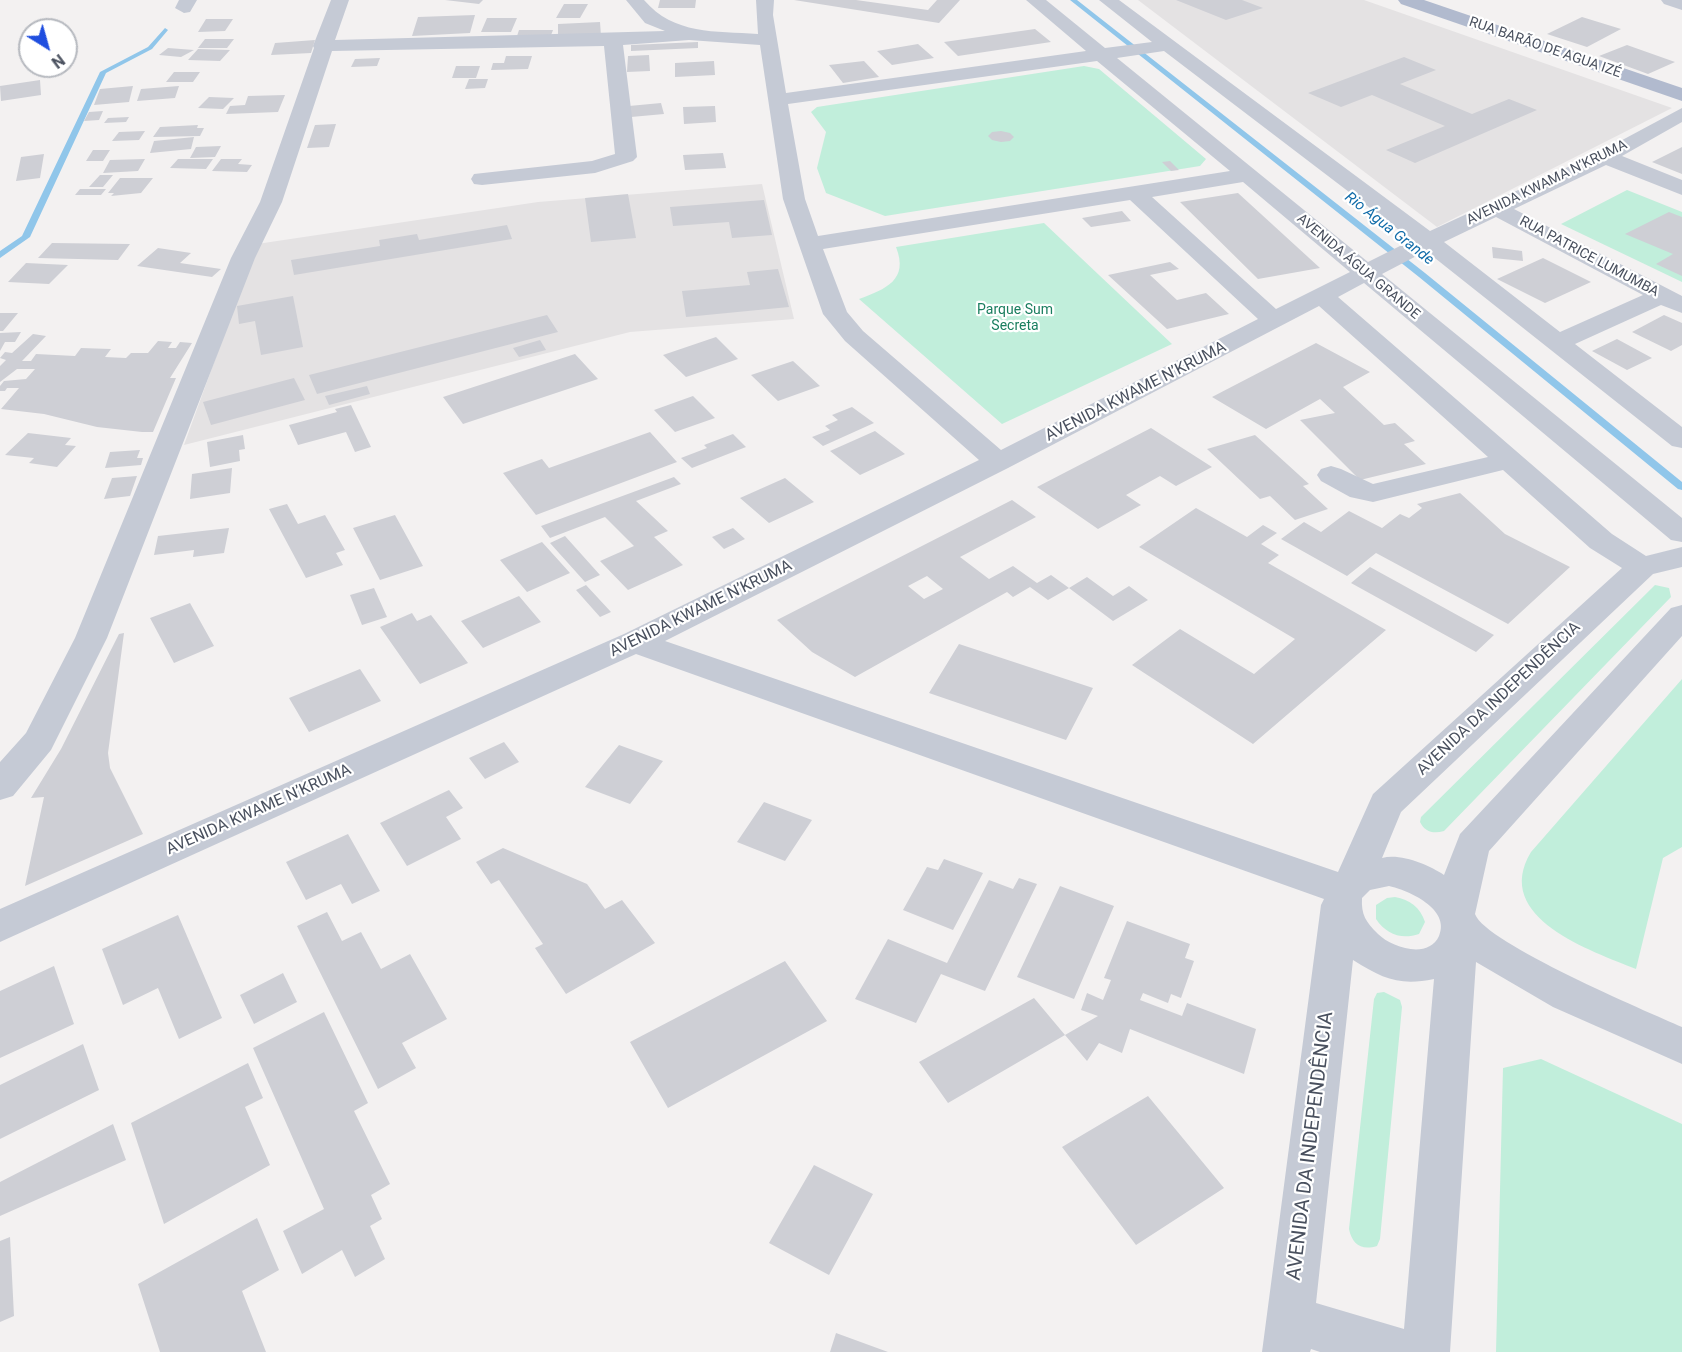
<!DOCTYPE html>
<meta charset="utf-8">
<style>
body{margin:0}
#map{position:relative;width:1682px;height:1352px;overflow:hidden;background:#f3f1f1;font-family:Roboto,sans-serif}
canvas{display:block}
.north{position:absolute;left:18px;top:18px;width:60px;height:60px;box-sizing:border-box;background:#fff;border:2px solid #b6b9bf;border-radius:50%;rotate:143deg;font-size:16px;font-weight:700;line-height:24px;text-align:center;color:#49505e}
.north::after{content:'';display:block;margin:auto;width:21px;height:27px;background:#1f4edf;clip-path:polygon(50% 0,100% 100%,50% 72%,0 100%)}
</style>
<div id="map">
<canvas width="1682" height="1352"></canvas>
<div class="north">N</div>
</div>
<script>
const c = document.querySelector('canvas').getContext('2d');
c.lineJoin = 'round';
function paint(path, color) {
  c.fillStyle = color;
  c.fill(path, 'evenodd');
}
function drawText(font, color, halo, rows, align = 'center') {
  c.font = font + ' Roboto,sans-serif';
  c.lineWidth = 4.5;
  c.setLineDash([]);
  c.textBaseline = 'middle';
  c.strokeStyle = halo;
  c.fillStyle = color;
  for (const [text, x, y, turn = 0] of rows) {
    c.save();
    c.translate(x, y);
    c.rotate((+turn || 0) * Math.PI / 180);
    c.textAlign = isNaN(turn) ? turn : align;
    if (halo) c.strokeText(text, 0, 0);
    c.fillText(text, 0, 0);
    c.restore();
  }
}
paint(new Path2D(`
 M1138 0H1364L1672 108 1437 227Z
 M762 184 794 319 630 332 184 445 257 244 538 202Z`), '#e4e2e3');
paint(new Path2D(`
 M1084 66 1099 69 1206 159 1200 166 885 216 826 193 817 168 826 132 811 112 817 107Z
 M1627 190 1682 212V282L1561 224Z
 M1044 223 1172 344 1002 424 859 299C886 289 909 280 896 247Z
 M1655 585 1669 588 1671 597 1444 831C1433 834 1425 832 1420 822L1421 817Z
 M1682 679V847L1663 858 1636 969C1592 951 1491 918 1531 852Z
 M1395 897C1410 900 1420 907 1425 922L1419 934C1401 940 1386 934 1376 919V905L1387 898Z
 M1384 992 1400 1000 1402 1007 1380 1239 1377 1246C1361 1251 1352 1244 1349 1229L1374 999 1377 993Z
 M1541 1059 1682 1124V1352H1496L1503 1068Z`), '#c1eedb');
paint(new Path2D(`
 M1070 0H1077L1425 273 1682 482V490L1678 489 1419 277Z
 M165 28 168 30 152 49 106 73 30 237 0 258V251L22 236 100 72 148 47Z`), '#90c6ea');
paint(new Path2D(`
 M445 0H483L479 4Z
 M660 0H696L695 8H658Z
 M794 0H856L928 10 937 0H960L939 23Z
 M1176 0H1242L1263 8 1226 20Z
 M564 4H588L580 18H556Z
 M475 15 470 33 412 36 418 17Z
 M1582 17 1621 29 1587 47 1547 34Z
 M487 18H517L511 32H481Z
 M206 19H233L225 31 198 32Z
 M600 22 601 36 558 39V24Z
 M1035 29 1051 42 958 56 944 42Z
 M519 30H553L550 38 516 39Z
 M205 39H234L227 48H198Z
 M315 40 311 53 271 55 275 43Z
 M698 42V48L631 51V45Z
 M918 44 934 58 892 65 877 51Z
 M1627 45 1675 62 1648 74 1599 56Z
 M168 48 194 50 181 57 159 55Z
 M198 49 230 50 220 61 188 60Z
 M649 55 650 71 627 72 628 56Z
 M506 56H532L528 69 491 70 493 63H504Z
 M1404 57 1436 70 1400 84 1472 114 1509 99 1537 110 1415 163 1386 150 1445 126 1372 95 1341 107 1308 93Z
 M380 58 377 66 351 67 355 59Z
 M714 61 715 75 675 77V63Z
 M864 61 879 77 843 83 829 65Z
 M456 66H480L476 78H452Z
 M174 72H200L193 82H166Z
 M469 79H488L485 88 465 89Z
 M40 80 41 95 1 101 0 86Z
 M133 86 129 102 94 105 100 89Z
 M179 86 175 98 137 101 141 89Z
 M285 95 278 112 226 114 230 106 245 105 248 96Z
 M209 97 234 98 223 109 198 108Z
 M661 103 664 114 631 117 629 106Z
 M715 106 716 122 684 124 683 107Z
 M103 111 99 120 84 121 89 112Z
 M129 117 126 122 104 123 108 118Z
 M336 124 329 147 307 148 315 125Z
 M198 125 197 128H204L200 136 153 137 160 127Z
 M145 131 139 140 112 141 119 132Z
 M1001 131 1010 133 1014 137 1010 141 1001 142 992 140 988 136 992 132Z
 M194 137 191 149 150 153 154 141Z
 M221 146 215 157 190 158 196 147Z
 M1682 147V174L1652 162Z
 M93 150H110L103 161H86Z
 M723 153 726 168 685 170 683 155Z
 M44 154 40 178 16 181 21 157Z
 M145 159 138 171 103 173 110 160Z
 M178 159H213L206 169 170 168Z
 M221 159H242L238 164 252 165 247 172 212 171Z
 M1170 161 1179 170 1171 171 1162 162Z
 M100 175H113L103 187H89Z
 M120 178H153L141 193 111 196 114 193H108Z
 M80 189H106L101 195H75Z
 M1238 193 1308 257 1320 268 1258 279 1180 202Z
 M628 194 636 238 591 242 585 198Z
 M764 200 772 235 732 238 729 222 673 226 670 207Z
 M1122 211 1131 221 1091 227 1082 218Z
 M1669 212 1682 217V276L1656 264 1673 254 1625 234Z
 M507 225 512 239 294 275 291 260 380 246 379 240 417 234 419 240Z
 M52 243 130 244 118 260 38 258Z
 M1492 247 1522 251 1523 261 1493 258Z
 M158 248 191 253 180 263 221 269 212 277 137 266Z
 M1543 258 1591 282 1545 303 1497 279Z
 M1170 262 1179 269 1150 275 1177 300 1206 293 1229 314 1167 329 1108 275Z
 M26 263 68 265 49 284 8 282Z
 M778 269 789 307 686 317 682 291 750 285 747 272Z
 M293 296 303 347 261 355 255 321 239 324 237 306Z
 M0 313H18L3 331H0Z
 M547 315 558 332 317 394 309 375Z
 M1664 315 1682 323V345L1671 351 1632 332Z
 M21 332 15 342H5L0 351V333Z
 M33 334 46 336 22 361H31L36 354 75 356 81 348 111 349 105 357 126 358 131 353H148L158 341 172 342 168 348H176L180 342 192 343 170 378H176L153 432H142L97 427 44 414 1 409 19 388H7L5 391H0V386L4 381 26 379 35 369H17L0 382V366L6 360 0 358 5 352 12 353Z
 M716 337 738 359 686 377 663 355Z
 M1617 339 1652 358 1627 370 1592 351Z
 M540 340 546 350 519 357 513 348Z
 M1316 343 1370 372 1343 387 1384 425 1395 423 1415 441 1404 444 1426 464 1360 480 1300 420 1335 413 1320 399 1266 429 1212 397Z
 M575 354 598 379 463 424 443 397Z
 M793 361 820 386 778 401 751 375Z
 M294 378 305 400 211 425 203 402Z
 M367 386 370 394 329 405 325 396Z
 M693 396 715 418 675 432 654 410Z
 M351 405 371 447 355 452 346 432 298 445 289 425 337 412 335 409Z
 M852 407 874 423 823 446 812 437 830 430 825 426 838 420 832 415Z
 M1151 428 1212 467 1176 486 1160 476 1126 495 1141 505 1098 529 1037 487Z
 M875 431 905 454 860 475 830 451Z
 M650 432 677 462 536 515 503 473 542 459 549 468Z
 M28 433 71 438 65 445 76 446 57 467 29 463 34 458 5 455Z
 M733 434 746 447 692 468 681 458 707 448 704 445Z
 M243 435 245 449 239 450 240 461 210 467 207 442Z
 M1255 435 1309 484 1303 486 1328 509 1295 520 1270 496 1260 499 1207 449Z
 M140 450 137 458H143L141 465 105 468 110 452Z
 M232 468 230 493 190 499 192 474Z
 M137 476 130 496 104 499 112 478Z
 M674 477 681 484 636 501 668 531 654 537 683 565 628 590 600 561 634 546 605 517 550 538 541 526Z
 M785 478 814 502 769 523 740 498Z
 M1460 493 1505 534 1570 567 1508 624 1376 553 1347 576 1281 539 1304 522 1321 532 1349 511 1382 528 1400 514 1409 518 1422 508 1417 504Z
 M1012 500 1036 517 960 557 989 579 1013 566 1037 583 1051 575 1069 588 1048 600 1030 587 1013 597 1007 592 855 677 812 652 777 620ZM927 576 943 589 924 599 908 586Z
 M287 504 298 524 325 515 345 550 336 553 343 565 306 578 269 509Z
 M1196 508 1247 537 1263 525 1277 533 1261 544 1279 555 1268 563 1386 630 1253 744 1132 665 1180 629 1254 674 1295 639 1139 547Z
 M395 515 423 566 380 580 353 528Z
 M229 528 224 553 193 557 194 550 154 555 158 536Z
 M733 528 745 539 724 549 712 537Z
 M565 536 600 575 585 582 550 543Z
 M542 542 570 573 527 592 500 560Z
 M1370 567 1459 616 1494 635 1476 652 1351 583Z
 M1087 577 1113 596 1129 586 1148 600 1113 621 1069 588Z
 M586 585 611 612 600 617 576 590Z
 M374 588 387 617 362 625 350 595Z
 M519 596 541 622 483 648 461 621Z
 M190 603 214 646 174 663 150 618Z
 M412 613 417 621 431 615 468 663 420 684 380 627Z
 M124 633 108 753 110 768 143 834 25 886 44 797 31 798 61 749 119 634Z
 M959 644 1093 688 1066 740 929 693Z
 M360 669 381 701 309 732 289 698Z
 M504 742 519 762 485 779 469 758Z
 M619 745 663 761 630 804 585 787Z
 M449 790 463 808 446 817 461 839 407 866 380 823Z
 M764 802 812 820 785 861 737 842Z
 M348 834 380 891 352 904 341 884 306 900 286 862Z
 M503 848 587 884 605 909 622 900 655 943 566 994 535 948 543 944 499 880 491 884 476 862Z
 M944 859 983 873 953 930 903 910 927 867 938 870Z
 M1019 878 1037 884 985 991 941 974 916 1023 855 999 888 939 947 963 989 880 1013 889Z
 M1060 886 1114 906 1074 999 1017 977Z
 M327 912 342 941 361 932 381 969 410 954 447 1019 402 1043 416 1068 378 1089 297 926Z
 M178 915 222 1018 179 1039 158 988 123 1005 102 949Z
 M1127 921 1190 944 1185 958 1194 961 1181 998 1171 994 1168 1003 1143 993 1140 1000 1182 1016 1187 1003 1256 1029 1244 1074 1130 1029 1122 1053 1099 1043 1087 1061 1065 1035 1098 1016 1081 1010 1087 993 1103 1000 1111 980 1104 978Z
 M785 961 827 1021 668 1108 630 1042Z
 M54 966 74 1024 0 1058V991Z
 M283 973 297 1002 254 1024 240 995Z
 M1034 998 1065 1035 948 1103 919 1062Z
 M324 1012 368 1103 354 1111 390 1184 371 1195 382 1219 370 1226 385 1259 355 1277 342 1250 302 1274 283 1231 324 1209 253 1048Z
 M83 1044 99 1090 0 1139V1085Z
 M248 1063 263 1098 245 1107 270 1165 164 1224 131 1123Z
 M1148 1096 1224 1188 1136 1245 1062 1147Z
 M113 1124 126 1160 0 1216V1182Z
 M814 1165 873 1194 829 1275 769 1243Z
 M257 1218 279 1270 242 1291 266 1352H160L138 1284Z
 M10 1237 14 1316 0 1322V1241Z
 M836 1333 888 1352H830Z`), '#cecfd5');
paint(new Path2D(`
 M179 0H197L190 12 184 13 175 8Z
 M331 0H349L335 40 665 31 645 23 626 0H644C674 35 715 31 758 34L756 0H774L773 15 786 93 1086 51 1026 0H1046L1105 48 1152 42 1099 0H1119L1430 231 1598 153 1682 108V122L1622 156 1682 180V195L1606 165 1514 209 1682 296V313L1661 305 1575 344 1682 427V448L1672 446 1426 251 1382 274 1682 518V542L1671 540 1364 283 1338 297 1612 534 1646 556 1682 547V567L1653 574 1401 812 1382 858C1401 853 1429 865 1444 875L1460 834 1671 608 1682 605V636L1489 851 1475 914C1485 943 1648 1012 1682 1027V1064L1553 1007 1476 962 1450 1352H1320L1311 1349 1310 1352H1262L1321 905 1324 899 636 654 0 942V909L624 634 979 460 845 341 823 314 783 199 760 45 689 40 623 45 637 157 633 161 595 173 482 185 474 184 471 179 474 174 592 161 615 154 604 46 332 51 282 202 255 258 107 638 51 750 13 796 0 800V762L26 733 75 638 231 258 260 202 314 48 313 46ZM1164 51 1412 240 1368 262 1117 58ZM1097 61 1230 171 818 236 805 199 788 104ZM1243 182 1350 272 1276 309 1152 197ZM1130 200 1258 319 1001 450 863 331 847 312 823 249ZM1496 217 1643 295 1560 332 1444 242ZM1319 306 1488 457 1373 484 1341 469 1331 466 1321 469 1317 475 1321 481 1350 497 1373 502 1503 470 1590 548 1622 568 1373 794 1338 872 665 641 1008 468ZM1389 886C1408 890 1451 909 1439 936 1428 960 1391 947 1378 934 1366 922 1361 915 1362 898L1370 890ZM1353 960C1383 979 1400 986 1434 979L1404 1329 1316 1303Z
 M1661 0H1682V10L1664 4Z`), '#c5cad5');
paint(new Path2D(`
 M1398 0H1424L1682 88V101L1401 4Z`), '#b1bace');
drawText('14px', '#49505e', '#fff', [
 ["RUA BARÃO DE AGUA IZÉ",1545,48,19],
 ["AVENIDA KWAMA N’KRUMA",1547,183,-26],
 ["RUA PATRICE LUMUMBA",1589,257,28],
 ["AVENIDA ÁGUA GRANDE",1358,267,40]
]);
drawText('14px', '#1a7e5f', '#fff', [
 ["Parque Sum",1015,310],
 ["Secreta",1015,326]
]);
drawText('italic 15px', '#116ca9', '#fff', [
 ["Rio Água Grande",1389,229,38]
]);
drawText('16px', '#49505e', '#fff', [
 ["AVENIDA KWAME N’KRUMA",1136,392,-27],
 ["AVENIDA KWAME N’KRUMA",701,609,-26],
 ["AVENIDA DA INDEPENDÊNCIA",1499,699,-43],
 ["AVENIDA KWAME N’KRUMA",259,810,-24]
]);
drawText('20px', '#49505e', '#fff', [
 ["AVENIDA DA INDEPENDÊNCIA",1311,1146,-83]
]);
</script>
